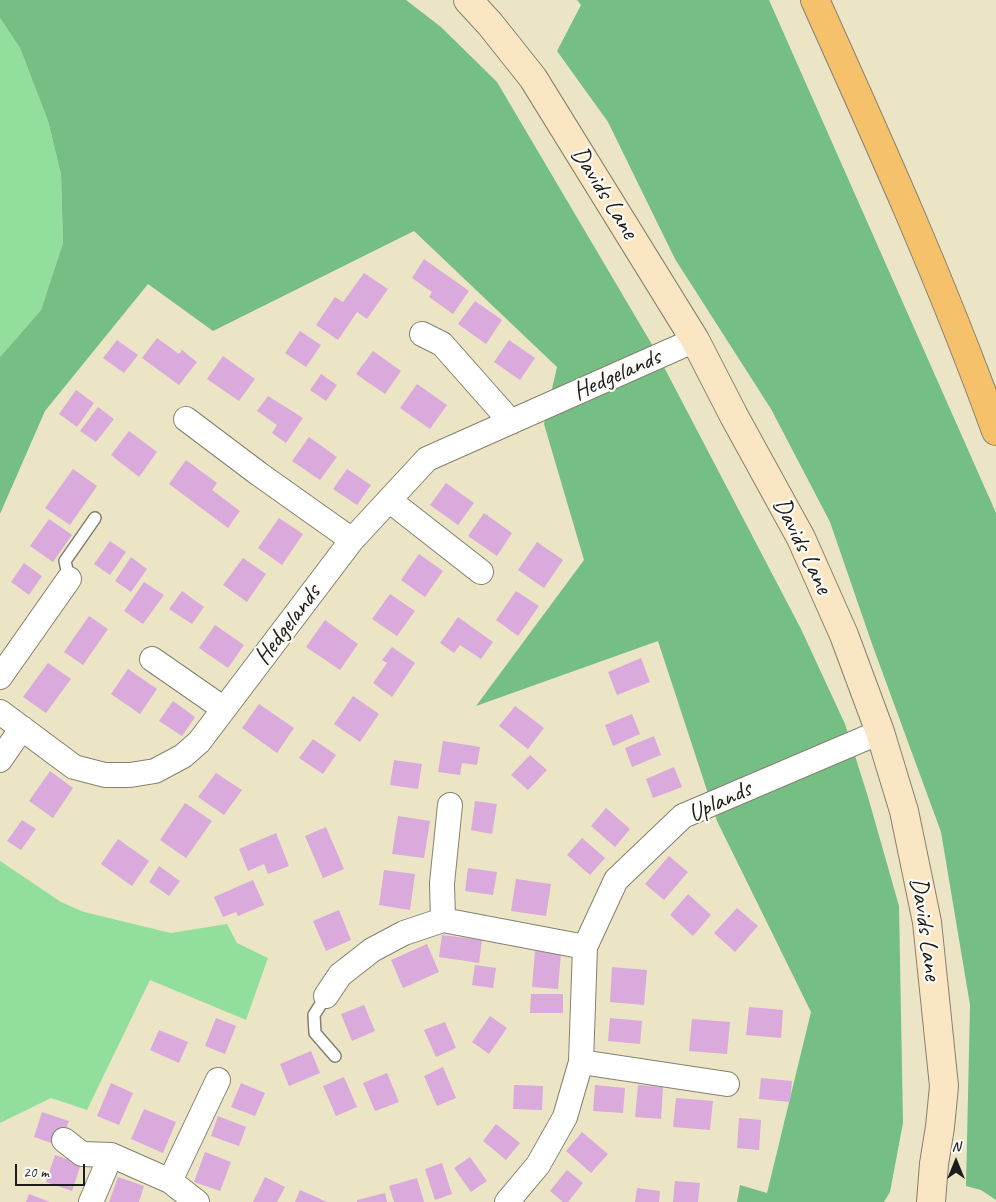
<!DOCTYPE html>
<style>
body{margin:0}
#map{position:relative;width:996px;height:1202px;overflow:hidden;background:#ebe5c5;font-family:Caveat,sans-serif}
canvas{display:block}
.north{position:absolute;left:931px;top:1137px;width:50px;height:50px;-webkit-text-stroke:4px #fdfcf7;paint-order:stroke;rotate:0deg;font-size:14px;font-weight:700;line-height:20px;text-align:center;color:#1c1c1c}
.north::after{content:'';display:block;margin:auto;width:18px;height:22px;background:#1c1c1c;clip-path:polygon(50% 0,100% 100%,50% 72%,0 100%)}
.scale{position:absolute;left:15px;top:1164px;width:70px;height:22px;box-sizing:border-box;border:2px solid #1c1c1c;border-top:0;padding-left:6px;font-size:15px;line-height:18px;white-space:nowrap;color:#1c1c1c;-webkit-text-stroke:4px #fdfcf7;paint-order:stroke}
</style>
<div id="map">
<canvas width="996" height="1202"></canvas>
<div class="north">N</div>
<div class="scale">20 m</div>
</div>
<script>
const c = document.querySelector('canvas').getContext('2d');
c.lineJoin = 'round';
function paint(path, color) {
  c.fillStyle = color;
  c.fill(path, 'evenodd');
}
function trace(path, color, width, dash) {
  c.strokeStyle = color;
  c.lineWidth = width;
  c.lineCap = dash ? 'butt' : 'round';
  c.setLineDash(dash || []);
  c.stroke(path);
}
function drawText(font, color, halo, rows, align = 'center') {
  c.font = font + ' Caveat,sans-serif';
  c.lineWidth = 4.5;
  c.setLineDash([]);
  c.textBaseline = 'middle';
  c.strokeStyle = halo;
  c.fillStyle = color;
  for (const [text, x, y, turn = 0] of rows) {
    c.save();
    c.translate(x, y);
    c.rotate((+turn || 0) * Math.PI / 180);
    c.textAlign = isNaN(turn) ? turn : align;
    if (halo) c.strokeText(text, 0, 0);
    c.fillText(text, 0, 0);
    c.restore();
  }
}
paint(new Path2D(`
 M0 18 20 48 48 121 61 174 63 243 41 310 0 357Z
 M0 861 61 902 84 912 171 933 227 924 237 943 268 958 246 1020 150 980 87 1110 51 1098 0 1123Z`), '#92df9d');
paint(new Path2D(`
 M0 0H406L441 27 497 82 654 348 801 629 845 724 868 797 899 906 903 1123 890 1192 884 1202H737L740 1185 767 1193 811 1012 717 821 658 641 476 706 584 560 544 424 557 367 414 231 213 331 148 284 45 411 0 514V357L41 310 63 243 61 174 48 121 20 48 0 18Z
 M577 0H769L996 513V1200L981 1190 966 1186 970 1005 941 832 872 644 830 522 771 409 675 259 608 122 557 51 581 5Z`), '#75be84');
paint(new Path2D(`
 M424 259 469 291 453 314 429 297 432 292 412 278Z
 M364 273 388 289 367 319 357 312 338 340 316 325 335 297 343 302Z
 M475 301 502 320 486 344 458 324Z
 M300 331 321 345 306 367 285 353Z
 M157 338 179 354 182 350 197 362 179 385 142 358Z
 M117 340 138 355 124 373 103 358Z
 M509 340 535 358 520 380 494 362Z
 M373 351 401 371 385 394 356 374Z
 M223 356 255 379 239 401 207 379Z
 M321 374 337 385 326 401 310 390Z
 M417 384 447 405 430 429 400 408Z
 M76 390 94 403 77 427 59 414Z
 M268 396 303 418 286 443 272 433 277 425 257 411Z
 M98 407 114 419 96 442 80 431Z
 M129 431 157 452 139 477 111 455Z
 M309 437 337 457 320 480 292 461Z
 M186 460 217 483 212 490 240 511 228 528 169 484Z
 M73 469 97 486 70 525 45 508Z
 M347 469 371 485 357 505 333 489Z
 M446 483 474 503 458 525 430 505Z
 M484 513 512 533 497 556 468 536Z
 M279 518 303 534 282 565 258 548Z
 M49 519 72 535 53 562 30 546Z
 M110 541 126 552 110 575 94 564Z
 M537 542 563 560 544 588 518 570Z
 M419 554 443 571 425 597 401 580Z
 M131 557 147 569 131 592 115 581Z
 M243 558 266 574 247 602 223 585Z
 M24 563 42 576 29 595 11 582Z
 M144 582 164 595 143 624 124 611Z
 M182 591 204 607 192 624 169 609Z
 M516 591 539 606 518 636 496 620Z
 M390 594 415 611 397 636 372 619Z
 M89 616 108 629 83 665 64 652Z
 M458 617 493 642 481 659 460 645 454 653 440 643Z
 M325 620 358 644 340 670 306 647Z
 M215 625 244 645 228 668 199 648Z
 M392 647 415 663 392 697 373 683 387 663 382 660Z
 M641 658 650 682 617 695 608 672Z
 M48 663 71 679 46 713 23 697Z
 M128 669 157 689 140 714 111 694Z
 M353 696 379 714 360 742 334 724Z
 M173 701 195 717 182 736 159 721Z
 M259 704 294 728 277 753 242 728Z
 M515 706 544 728 528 749 499 726Z
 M632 714 640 734 613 746 605 725Z
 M654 736 661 755 632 767 625 748Z
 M313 739 336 755 323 774 299 758Z
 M443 741 480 747 477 765 462 763 460 775 438 772Z
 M530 755 547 770 528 790 511 775Z
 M394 760 422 764 418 789 390 785Z
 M674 767 682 787 653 798 646 779Z
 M50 771 73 788 53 818 29 801Z
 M216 773 242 790 224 815 198 797Z
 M475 801 497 804 492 834 471 830Z
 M185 803 212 821 186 858 160 840Z
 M606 808 630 829 615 847 591 826Z
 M398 816 430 821 424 858 392 854Z
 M22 820 36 829 21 850 7 841Z
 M326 827 344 869 323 878 305 836Z
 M276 833 289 866 268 874 264 864 248 871 239 849Z
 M582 838 605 858 590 875 567 855Z
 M118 839 149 861 132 886 101 864Z
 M669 856 688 872 664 900 645 884Z
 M159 866 180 881 169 896 149 882Z
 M468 868 497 872 493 895 465 891Z
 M384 870 415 874 410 910 379 905Z
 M516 879 551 884 546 916 511 911Z
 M253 880 264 905 238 916 236 912 223 917 214 897Z
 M688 894 711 915 693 936 670 915Z
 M737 908 758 926 735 952 714 933Z
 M339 910 351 940 326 951 313 921Z
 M442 935 482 940 479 963 439 957Z
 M427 944 439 972 403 988 391 960Z
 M535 951 561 953 558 989 532 987Z
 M475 965 496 968 493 988 472 985Z
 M612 967 647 970 644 1005 610 1002Z
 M531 994H563V1013H530Z
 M364 1005 375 1031 352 1041 341 1014Z
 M749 1007 783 1010 781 1038 746 1035Z
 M490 1016 507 1028 489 1054 472 1042Z
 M216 1018 236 1026 225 1054 205 1046Z
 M610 1018 642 1021 640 1044 608 1041Z
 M692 1019 730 1022 727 1054 689 1051Z
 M445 1022 456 1048 436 1057 424 1030Z
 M159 1030 188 1042 179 1063 150 1050Z
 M311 1051 320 1073 289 1086 280 1064Z
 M443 1067 456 1098 437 1106 424 1076Z
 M387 1073 399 1102 375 1111 363 1083Z
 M344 1077 357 1107 336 1116 323 1086Z
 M761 1078 792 1081 790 1102 759 1099Z
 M111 1083 133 1093 119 1125 97 1116Z
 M241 1083 265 1093 255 1116 231 1107Z
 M514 1085 543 1086 542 1110 513 1109Z
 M595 1085 625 1088 623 1113 593 1111Z
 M638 1085 663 1087 661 1119 635 1117Z
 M676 1098 713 1101 710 1130 673 1127Z
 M144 1109 176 1122 163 1153 131 1139Z
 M42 1112 69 1121 60 1146 34 1137Z
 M218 1116 246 1127 239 1146 211 1136Z
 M739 1118 761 1120 759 1150 737 1148Z
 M496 1124 520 1143 506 1160 483 1141Z
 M582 1132 608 1154 591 1173 566 1151Z
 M205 1152 231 1162 220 1191 194 1182Z
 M55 1155 81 1164 72 1191 46 1182Z
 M470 1157 487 1181 471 1192 454 1168Z
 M442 1163 452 1194 435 1200 425 1169Z
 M567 1170 583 1183 568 1202H563L550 1191Z
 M118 1177 144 1186 139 1202H109Z
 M265 1177 285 1187 277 1202H253Z
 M417 1178 424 1202H394L389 1186Z
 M675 1181 700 1183 698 1202H673Z
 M637 1188 660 1191 659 1202H635Z
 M300 1190 327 1202H295Z
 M385 1193 387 1202H357V1200Z
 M29 1194 50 1202H26Z`), '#d9aadb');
const lane = new Path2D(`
 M69 579 65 561 95 518
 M326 996 314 1015 315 1033 335 1056`);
const street = new Path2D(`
 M422 334 442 344 511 422
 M186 419 259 474 352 540
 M389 500 481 572
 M152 659 224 709
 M0 677 69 579
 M0 712 74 767 105 775H130L155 771 183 756 199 742 352 540 427 459 695 340
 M0 760 22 728
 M443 920 442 883 450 805
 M326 996 340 975 372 950 404 933 443 920 585 947
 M581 1062 727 1084
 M64 1140 82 1154 111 1155 170 1181 197 1202
 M170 1181 218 1080
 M91 1202 111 1155
 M507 1202 538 1165 565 1117 581 1062 585 947 616 880 683 816 880 732`);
const secondary = new Path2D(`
 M468 0 490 24 533 78 695 340 734 416 801 538 844 635 880 732 904 811 927 922 944 1086 940 1127 934 1164 931 1202`);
const highway = new Path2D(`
 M815 0C879 142 943 284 996 431`);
trace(lane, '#848070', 14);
trace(street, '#848070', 26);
trace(secondary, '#848070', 30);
trace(highway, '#848070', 30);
trace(lane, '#fff', 11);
trace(street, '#fff', 24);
trace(secondary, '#fbe6c4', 28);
trace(highway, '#f6c16b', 28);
drawText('25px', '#1c1c1c', '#fdfcf7', [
 ["Davids Lane",604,193,58],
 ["Hedgelands",617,375,-24],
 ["Davids Lane",802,546,64],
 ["Hedgelands",288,625,-53],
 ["Uplands",720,802,-25],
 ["Davids Lane",925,929,82]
]);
</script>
